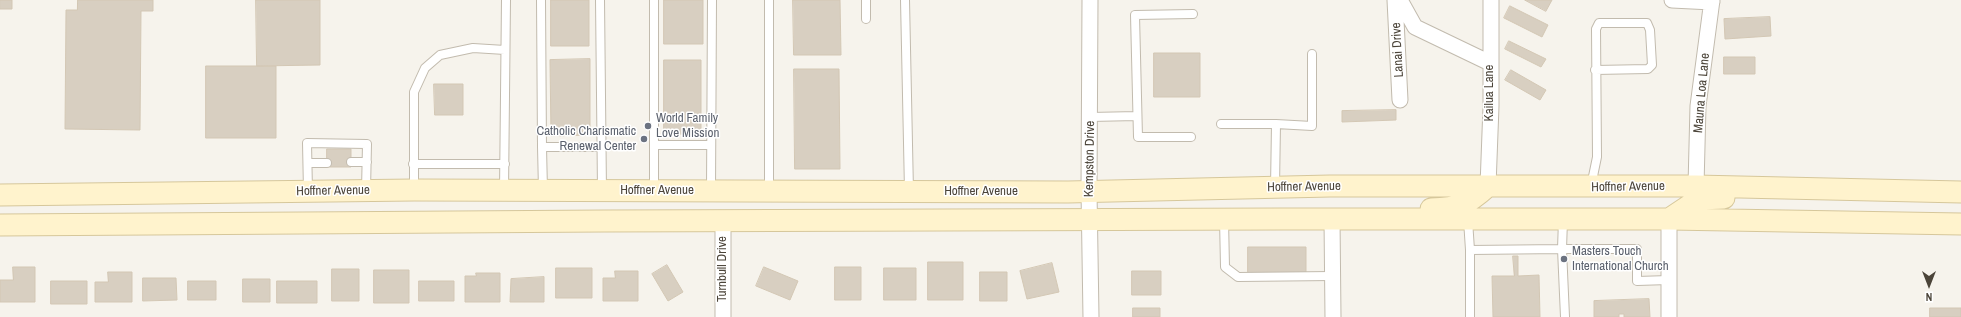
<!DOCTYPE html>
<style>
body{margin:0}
#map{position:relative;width:1961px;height:317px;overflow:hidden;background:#f6f3ec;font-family:"Archivo Narrow",sans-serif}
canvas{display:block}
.north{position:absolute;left:1909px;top:265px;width:40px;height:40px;-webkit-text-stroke:3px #fff;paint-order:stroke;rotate:180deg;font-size:11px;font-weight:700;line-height:16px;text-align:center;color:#4b4439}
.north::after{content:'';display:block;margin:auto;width:14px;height:18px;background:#4b4439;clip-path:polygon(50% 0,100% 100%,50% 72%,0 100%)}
</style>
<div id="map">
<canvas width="1961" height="317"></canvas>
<div class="north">N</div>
</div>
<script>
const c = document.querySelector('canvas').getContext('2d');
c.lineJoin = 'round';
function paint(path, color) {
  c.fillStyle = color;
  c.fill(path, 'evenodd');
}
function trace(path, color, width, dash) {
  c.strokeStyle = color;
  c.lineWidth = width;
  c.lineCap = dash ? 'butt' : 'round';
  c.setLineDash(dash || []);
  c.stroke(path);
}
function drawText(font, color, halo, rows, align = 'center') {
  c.font = font + ' "Archivo Narrow",sans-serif';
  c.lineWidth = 3;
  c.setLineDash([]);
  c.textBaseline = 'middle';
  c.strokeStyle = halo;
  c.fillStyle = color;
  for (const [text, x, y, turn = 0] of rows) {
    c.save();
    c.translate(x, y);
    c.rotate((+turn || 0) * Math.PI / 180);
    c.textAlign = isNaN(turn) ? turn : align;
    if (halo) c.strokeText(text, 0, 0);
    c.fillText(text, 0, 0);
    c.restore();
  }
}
const building = new Path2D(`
 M0 0H12V9H0Z
 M78 0H153V11H141L140 130 65 129 66 10H77Z
 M256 0H320V65L257 66Z
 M551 0H589V46H551Z
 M664 0H703V44H664Z
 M793 0H840L841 55H794Z
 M1525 0H1552L1546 11Z
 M1510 6 1548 25 1542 37 1504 18Z
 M1770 17 1771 36 1725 39 1724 19Z
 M1509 41 1546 59 1541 67 1505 49Z
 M1154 53H1200V97H1154Z
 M1724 57H1755V74H1724Z
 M590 59V135L551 136 550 60Z
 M664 60H701V134H664Z
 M206 66H276V138H206Z
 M794 69H839L840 169H795Z
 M1511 70 1546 90 1540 100 1505 80Z
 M434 84H463V115H435Z
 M1396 110V120L1342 122V111Z
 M327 149H351V167H327Z
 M1248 247H1306V273H1248Z
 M1513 256H1518V276L1539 275 1540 317H1493L1492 276H1514Z
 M928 262H963V300H928Z
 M1052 263 1059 292 1027 299 1020 271Z
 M667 265 683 292 668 301 652 274Z
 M13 267H35V302H0V280H13Z
 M764 267 798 281 790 300 756 286Z
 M835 267H861V300H835Z
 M556 268H592V298H556Z
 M884 268H916V300H884Z
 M332 269H359V301H332Z
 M374 270H409V303H374Z
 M615 271H638V301H603V278H615Z
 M1132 271H1161V295H1132Z
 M108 272H132V302H95V282H108Z
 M980 272H1007V301H980Z
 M476 273H500V302H465V276H476Z
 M544 277V302H510L511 279Z
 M143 278H176L177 300 143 301Z
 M243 279H270V302H243Z
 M51 281H87V304H51Z
 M188 281H216V300H188Z
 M277 281H317V303H277Z
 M419 281H454V301H419Z
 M1649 299 1650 317H1624V314H1619V317H1594V301Z
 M1133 308H1160V317H1133Z
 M1930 308H1961V317H1930Z`);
paint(building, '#d8cfc1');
trace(building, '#d3c7b4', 1);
const lane = new Path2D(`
 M541 0 542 147H602
 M600 0 602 191
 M654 0V191
 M769 0V190
 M866 0V19
 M905 0 909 191
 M1090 117 1137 116
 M1221 124H1276L1275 187
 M1276 124 1312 126V54
 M1191 137H1138L1135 15 1193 14
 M654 145H711
 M542 147 543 190
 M351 162H367
 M308 163H327
 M413 164H505
 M1591 186 1597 157 1596 29 1599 23H1647L1650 30 1652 65 1648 69 1595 70
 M414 190V92L425 68 440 55 473 48 505 50
 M711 190 712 0
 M308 191 307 143 367 144 366 190
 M504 191 506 0
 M1224 219 1225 267 1238 277 1332 276
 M1468 220 1470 250V317
 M1470 250 1562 249 1563 220
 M1565 317 1562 249H1637V281L1669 280`);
const street = new Path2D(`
 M1090 0 1089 191 1091 317
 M1395 0 1400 100
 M1400 0 1415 27 1490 63
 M1672 0 1712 2
 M1488 186 1491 106V0
 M1696 186 1698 106 1712 0
 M1332 219 1333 317
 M1669 219V317
 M723 221V317`);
const secondary = new Path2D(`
 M0 195 414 190 1068 192 1330 186H1696L1961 192
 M1431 209C1460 208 1467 205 1488 186
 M1669 219 1699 199 1724 198
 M0 225 604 221 1283 219H1669L1961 224`);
trace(lane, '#c2bbae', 10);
trace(street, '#c2bbae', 17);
trace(secondary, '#d6c79b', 23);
trace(lane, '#fff', 8);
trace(street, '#fff', 15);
trace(secondary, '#fff3cd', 21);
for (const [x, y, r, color] of [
 [648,126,4,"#6b7280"],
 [644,139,4,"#6b7280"],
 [1564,259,4,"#6b7280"]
]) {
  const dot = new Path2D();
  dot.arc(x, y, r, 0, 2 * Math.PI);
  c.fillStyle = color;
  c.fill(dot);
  trace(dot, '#fff', 1.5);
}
drawText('13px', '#4b4439', '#fff', [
 ["Lanai Drive",1398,50,-93],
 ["Kailua Lane",1490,93,-90],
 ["Mauna Loa Lane",1702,93,-85],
 ["Kempston Drive",1090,159,-89],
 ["Hoffner Avenue",1304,187,-1],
 ["Hoffner Avenue",1628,187,-1],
 ["Hoffner Avenue",333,191,-1],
 ["Hoffner Avenue",657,191],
 ["Hoffner Avenue",981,192],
 ["Turnbull Drive",723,269,-90]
]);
drawText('13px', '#5b616d', '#fff', [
 ["World Family",656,119],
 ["Love Mission",656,134],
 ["Catholic Charismatic",636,132,"right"],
 ["Renewal Center",636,147,"right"],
 ["Masters Touch",1572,252],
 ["International Church",1572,267]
], 'left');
</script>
